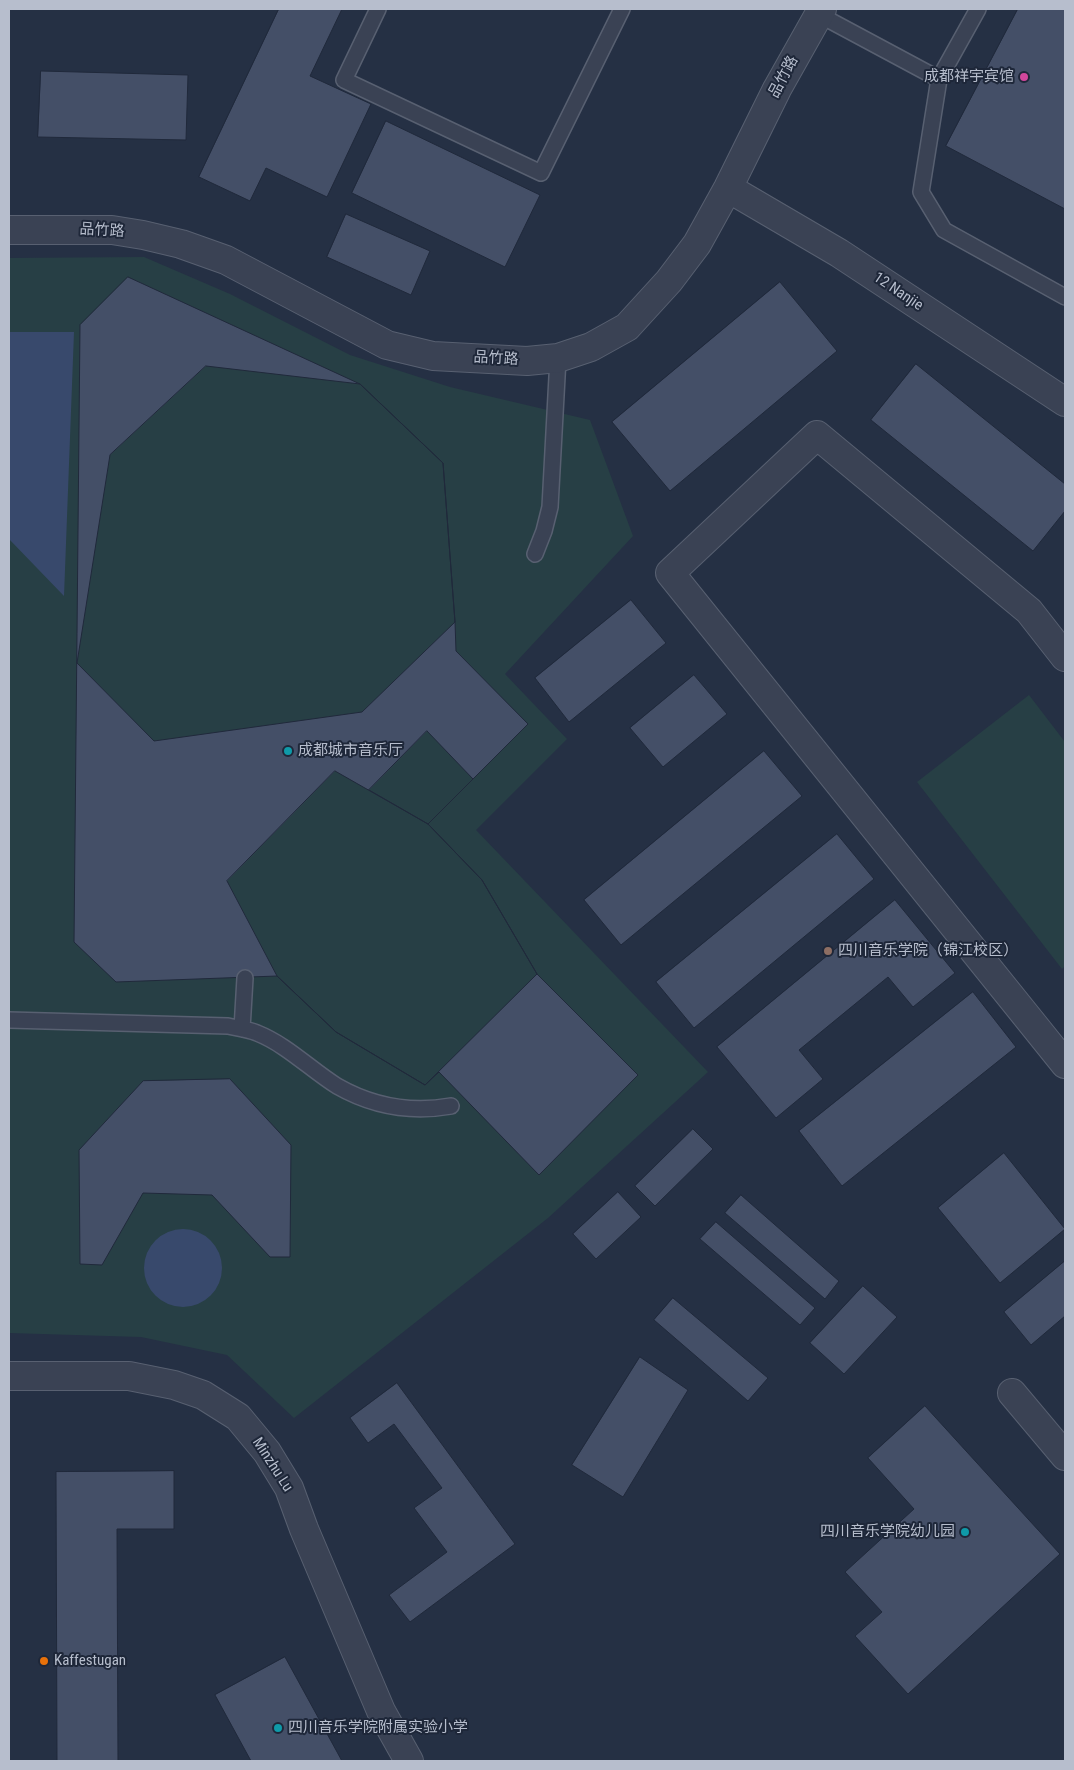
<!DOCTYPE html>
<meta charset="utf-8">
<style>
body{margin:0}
#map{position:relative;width:1074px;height:1770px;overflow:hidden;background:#253044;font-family:"Roboto Condensed",sans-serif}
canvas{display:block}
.frame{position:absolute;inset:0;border:10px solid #b7becd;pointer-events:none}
</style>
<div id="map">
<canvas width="1074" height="1770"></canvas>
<div class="frame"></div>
</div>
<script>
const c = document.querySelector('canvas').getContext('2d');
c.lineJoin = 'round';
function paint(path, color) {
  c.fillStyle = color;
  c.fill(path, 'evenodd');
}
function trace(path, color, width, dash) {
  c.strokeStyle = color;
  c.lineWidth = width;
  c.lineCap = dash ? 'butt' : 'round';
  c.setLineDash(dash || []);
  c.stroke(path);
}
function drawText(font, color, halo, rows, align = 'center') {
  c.font = font + ' "Roboto Condensed","Noto Sans SC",sans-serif';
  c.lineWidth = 4;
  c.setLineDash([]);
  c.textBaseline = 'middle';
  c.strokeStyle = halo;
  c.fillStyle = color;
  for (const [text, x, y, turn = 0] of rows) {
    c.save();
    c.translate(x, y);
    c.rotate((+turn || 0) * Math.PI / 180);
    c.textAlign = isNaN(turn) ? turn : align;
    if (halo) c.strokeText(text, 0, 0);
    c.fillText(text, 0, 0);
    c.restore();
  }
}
paint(new Path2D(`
 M144 257 230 294 350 355 450 387 590 420 633 536 505 674 567 739 476 830 708 1072 548 1218 294 1418 227 1355 141 1337 9 1333V258Z
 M1029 695 1065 742V966L1062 969 917 782Z`), '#273f45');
paint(new Path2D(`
 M9 332H74L64 596 9 539Z
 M144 1268a39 39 0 1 1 78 0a39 39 0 1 1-78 0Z`), '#38496c');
const building = new Path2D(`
 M279 9H342L310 76 371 104 327 197 266 168 250 201 199 177Z
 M1018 9H1065V209L946 146Z
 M41 71 188 75 186 140 38 137Z
 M386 121 540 195 505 267 352 193Z
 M346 214 430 251 411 295 327 257Z
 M128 277 360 384 443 463 455 622 456 651 528 724 428 824 482 880 537 974 638 1075 539 1175 439 1072 425 1085 336 1032 277 976 116 982 74 942 80 325Z
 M780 282 837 351 670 491 612 422Z
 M916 364 1065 484V511L1033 551 871 420Z
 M206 366 360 384 443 463 455 622 362 712 154 741 77 663 110 455Z
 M631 600 666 643 569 722 535 678Z
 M694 675 727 714 663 767 630 728Z
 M427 731 473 779 428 824 369 790Z
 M764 751 802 796 621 945 584 900Z
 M335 771 428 824 482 880 537 974 425 1085 336 1032 277 976 227 881Z
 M837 834 874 879 694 1028 656 982Z
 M895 900 955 973 913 1007 888 977 799 1050 823 1079 776 1118 717 1047Z
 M973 992 1016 1047 842 1186 799 1131Z
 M230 1079 291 1145 290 1257H270L212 1195 143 1193 102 1265 80 1264 79 1150 143 1081Z
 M693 1129 713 1149 655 1206 635 1186Z
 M1004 1153 1065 1229 1000 1283 938 1208Z
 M618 1192 641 1217 596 1259 573 1234Z
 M741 1195 839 1281 825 1299 725 1213Z
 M716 1222 815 1308 800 1325 700 1239Z
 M1065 1261V1316L1031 1345 1004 1312Z
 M863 1286 897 1317 844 1374 810 1343Z
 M673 1298 768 1378 748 1401 654 1320Z
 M640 1357 688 1390 623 1497 572 1465Z
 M397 1383 515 1544 410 1622 389 1595 447 1552 414 1508 442 1488 394 1424 368 1443 350 1418Z
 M925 1406 1060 1554 908 1694 855 1636 882 1612 845 1572 914 1509 868 1458Z
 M174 1471V1529H117L118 1761H57L56 1472Z
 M285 1657 342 1761H251L215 1695Z`);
paint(building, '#444f67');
trace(building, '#20293b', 1);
const lane = new Path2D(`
 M378 9 344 80 541 173 622 9
 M978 9 939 79 921 192 944 230 1065 297
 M814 12 939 79
 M535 554 544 531 550 507 558 358
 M9 1020 228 1026C237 1028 248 1029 257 1033 287 1045 310 1069 337 1086 372 1106 411 1113 451 1106
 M242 1029 245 978`);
const street = new Path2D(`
 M728 188 839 253 1065 402
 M9 230H112L143 235 181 244 226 260 387 345 433 356 527 361 558 358 591 347 627 327 669 281 697 244 728 188 777 89 822 9
 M1065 657 1029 611 817 435 670 573 1065 1064
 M9 1376H129L174 1385 203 1395 238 1417 267 1452 289 1488 304 1529 381 1711 409 1761
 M1012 1393 1065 1456`);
trace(lane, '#586071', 18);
trace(street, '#586071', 30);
trace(lane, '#3a4254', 15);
trace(street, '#3a4254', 28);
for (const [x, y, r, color] of [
 [1024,77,5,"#d1479c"],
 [288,751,5,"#0f9aa8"],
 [828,951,5,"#8d6e63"],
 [965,1532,5,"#0f9aa8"],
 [44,1661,5,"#e8710a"],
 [278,1728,5,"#0f9aa8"]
]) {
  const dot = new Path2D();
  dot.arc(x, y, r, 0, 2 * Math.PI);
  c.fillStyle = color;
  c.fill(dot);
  trace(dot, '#1e2739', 2);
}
drawText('15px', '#b7becd', '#1e2739', [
 ["品竹路",784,77,-62],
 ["品竹路",102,231,3],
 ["12 Nanjie",898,292,34],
 ["品竹路",496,359,3],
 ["Minzhu Lu",272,1465,57]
]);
drawText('15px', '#b7becd', '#1e2739', [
 ["成都祥宇宾馆",1014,77,"right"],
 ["成都城市音乐厅",298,751],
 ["四川音乐学院（锦江校区）",838,951],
 ["四川音乐学院幼儿园",955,1532,"right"],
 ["Kaffestugan",54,1661],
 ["四川音乐学院附属实验小学",288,1728]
], 'left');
</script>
